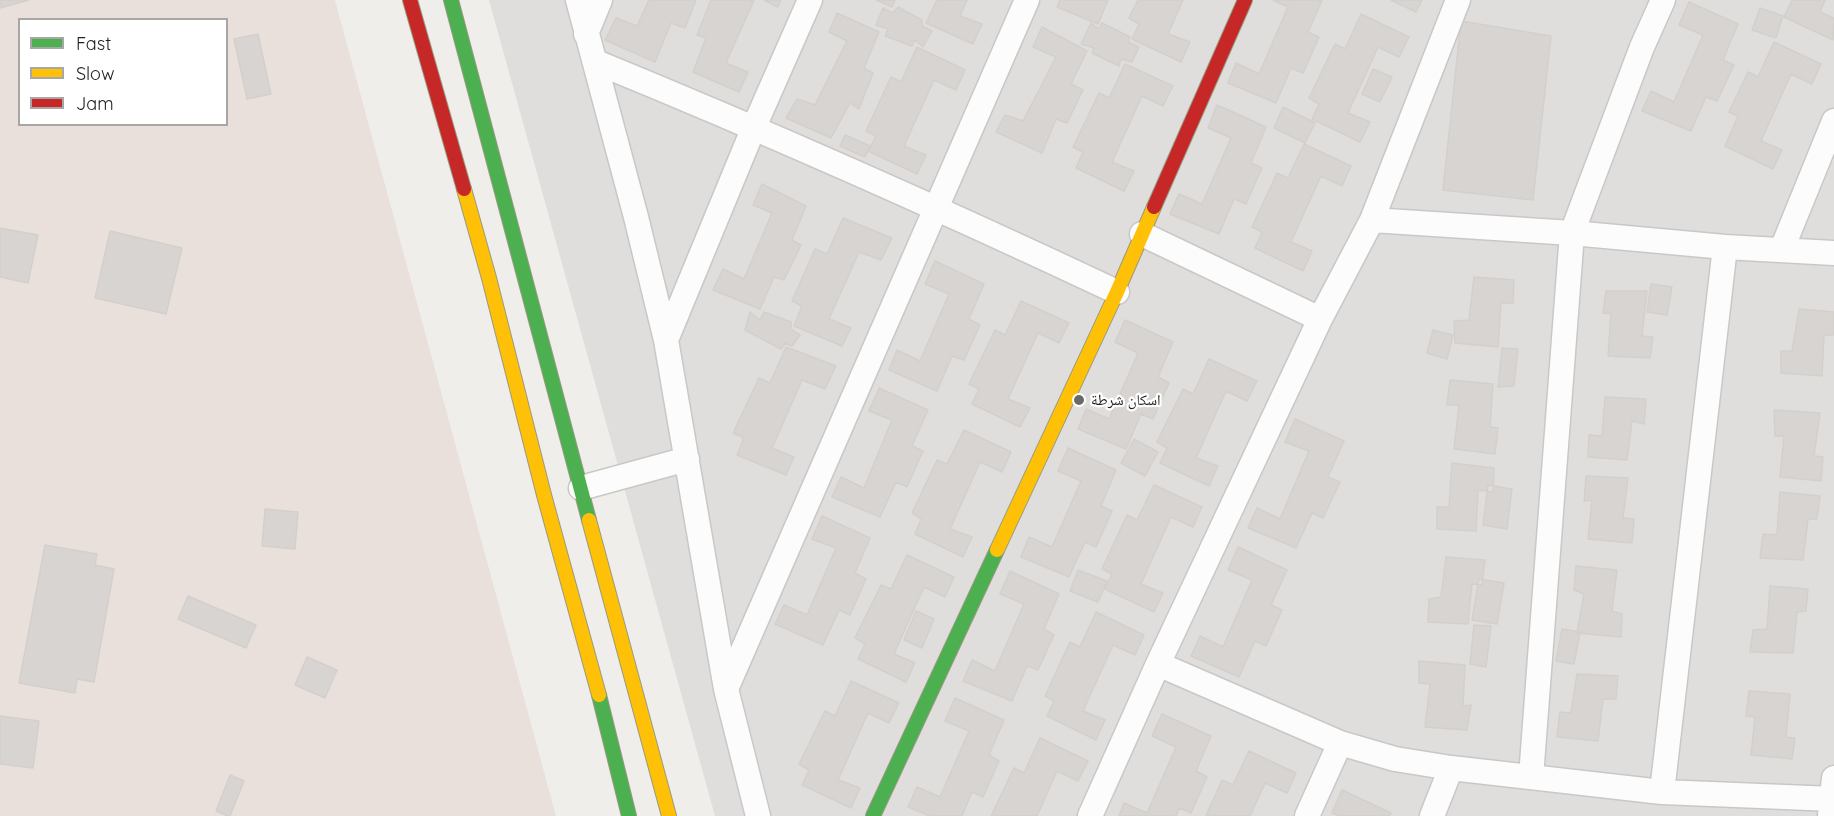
<!DOCTYPE html>
<meta charset="utf-8">
<style>
body{margin:0}
#map{position:relative;width:1834px;height:816px;overflow:hidden;background:#f0eeeb;font-family:Quicksand,sans-serif}
canvas{display:block}
.legend{position:absolute;left:18px;top:18px;width:210px;height:108px;box-sizing:border-box;background:#fff;border:2px solid #a7a7a7;margin:0;padding:8px 10px;list-style:none;font-size:18px;color:#222}
.legend li{display:flex;align-items:center;gap:12px;height:30px}
.legend b{width:30px;border:2px solid #a7a7a7}
</style>
<div id="map">
<canvas width="1834" height="816"></canvas>
<ul class="legend">
<li><b style="height:8px;background:#4caf50"></b>Fast</li>
<li><b style="height:8px;background:#ffc107"></b>Slow</li>
<li><b style="height:8px;background:#c62828"></b>Jam</li>
</ul>
</div>
<script>
const c = document.querySelector('canvas').getContext('2d');
c.lineJoin = 'round';
function paint(path, color) {
  c.fillStyle = color;
  c.fill(path, 'evenodd');
}
function trace(path, color, width, dash) {
  c.strokeStyle = color;
  c.lineWidth = width;
  c.lineCap = dash ? 'butt' : 'round';
  c.setLineDash(dash || []);
  c.stroke(path);
}
function drawText(font, color, halo, rows, align = 'center') {
  c.font = font + ' Quicksand,"Noto Naskh Arabic",sans-serif';
  c.lineWidth = 4.5;
  c.setLineDash([]);
  c.textBaseline = 'middle';
  c.strokeStyle = halo;
  c.fillStyle = color;
  for (const [text, x, y, turn = 0] of rows) {
    c.save();
    c.translate(x, y);
    c.rotate((+turn || 0) * Math.PI / 180);
    c.textAlign = isNaN(turn) ? turn : align;
    if (halo) c.strokeText(text, 0, 0);
    c.fillText(text, 0, 0);
    c.restore();
  }
}
paint(new Path2D(`
 M489 0H1834V816H715Z`), '#dfdedc');
paint(new Path2D(`
 M0 0H335L556 816H0ZM20 20H226V124H20Z`), '#eae0db');
const building = new Path2D(`
 M0 0H29L0 8Z
 M649 0H696L685 28 671 23 655 62 605 40 616 18 637 26Z
 M711 0H754L726 63 748 72 739 92 693 72 706 38 697 35Z
 M764 0H781L778 7Z
 M876 0H895L892 7Z
 M937 0H967L960 16 982 24 973 44 926 23Z
 M1060 0H1108L1098 24 1057 7Z
 M1138 0H1183L1168 34 1190 42 1181 62 1132 39 1139 24 1129 18Z
 M1273 0H1322L1308 32 1319 37 1303 73 1291 68 1276 103 1228 83 1236 63 1259 74 1288 7Z
 M1391 0H1422L1416 12Z
 M1792 0H1825L1820 12 1834 18 1833 40 1784 17Z
 M1689 2 1738 24 1723 60 1734 65 1717 101 1706 97 1691 131 1642 111 1651 91 1674 102 1703 35 1679 25Z
 M898 7 922 20V26L932 31 923 47 915 40 912 46 885 36 888 29 876 25 883 8 893 13Z
 M1760 8 1783 16 1776 38 1752 30Z
 M837 13 879 32 864 68 873 73 859 109 850 103 831 138 786 118 797 99 815 105 847 41 829 32Z
 M1361 14 1409 37 1399 57 1378 47 1348 113 1370 122 1360 142 1312 119 1319 104 1309 98 1335 44 1345 49Z
 M1461 21 1551 36 1533 200 1443 190Z
 M1091 23 1099 29 1102 23 1130 37 1128 42 1139 47 1132 62 1121 59 1119 66 1092 53 1094 48 1081 44Z
 M1042 27 1087 51 1071 84 1083 90 1067 123 1056 119 1042 153 996 132 1005 115 1023 121 1056 57 1033 47Z
 M258 34 271 94 247 99 234 39Z
 M1774 42 1821 64 1812 84 1791 74 1761 141 1782 150 1773 169 1725 146 1738 116 1729 112 1748 72 1758 77Z
 M917 47 965 70 956 90 934 80 904 146 926 155 917 174 868 151 876 136 866 131 891 77 901 82Z
 M1125 64 1173 86 1163 106 1142 96 1112 162 1134 171 1124 191 1076 168 1083 152 1073 147 1099 93 1109 98Z
 M1373 69 1392 77 1380 102 1362 94Z
 M1217 105 1266 127 1251 163 1262 168 1246 204 1234 199 1219 234 1170 214 1179 194 1202 204 1231 138 1208 128Z
 M1283 107 1315 123 1305 143 1274 128Z
 M845 135 870 146 865 157 840 146Z
 M1304 144 1351 166 1342 186 1321 176 1291 242 1312 251 1303 271 1255 248 1262 232 1252 227 1277 173 1288 178Z
 M762 184 806 206 792 240 801 245 784 280 774 277 760 309 713 290 723 269 744 279 772 213 753 205Z
 M843 218 892 238 881 260 859 252 829 319 851 328 842 346 794 326 802 306 792 301 815 249 827 254Z
 M0 228 38 235 28 283 0 277Z
 M110 231 182 248 166 314 95 298Z
 M935 261 984 284 969 319 980 325 964 360 952 356 937 391 889 370 897 350 920 361 949 294 925 284Z
 M1474 277 1514 280 1513 303H1501L1498 347 1455 343 1454 321 1469 320Z
 M1651 284 1672 287 1667 315 1647 312Z
 M1606 291H1647L1642 336 1653 337 1650 358 1608 356 1611 314 1603 313Z
 M1021 301 1069 323 1059 343 1038 333 1008 399 1030 408 1020 427 972 404 979 389 969 384 995 330 1005 335Z
 M1799 309 1834 312V335H1824L1822 376 1781 373V351H1792Z
 M750 312 760 320 764 312 791 322V329L800 335 792 346 785 343 781 349 745 330Z
 M1125 320 1173 342 1158 377 1169 383 1153 419 1141 414 1126 449 1078 429 1086 409 1109 419 1138 353 1115 342Z
 M1433 330 1453 335 1447 359 1427 353Z
 M786 347 836 366 825 389 802 380 772 448 794 457 786 475 737 455 744 438 733 433 759 378 770 383Z
 M1502 348 1518 349 1514 386 1498 387Z
 M1209 359 1257 381 1247 401 1226 391 1196 458 1218 466 1209 486 1160 463 1167 448 1157 442 1183 389 1193 394Z
 M1450 380 1493 384 1490 427 1498 428 1495 454 1454 449 1459 405H1447Z
 M879 388 928 410 912 446 923 451 907 487 896 482 880 517 832 497 841 477 864 488 892 420 869 411Z
 M1605 397 1646 399 1644 424 1632 421 1627 460 1588 457 1589 435 1602 436Z
 M1774 410 1820 413 1814 456 1823 457 1821 481 1780 477 1784 436H1775Z
 M1295 419 1344 441 1328 477 1340 482 1323 518 1312 513 1296 548 1248 528 1257 508 1280 519 1309 451 1285 442Z
 M964 430 1011 452 1002 472 980 462 950 529 972 537 963 557 915 534 921 519 912 513 937 460 947 464Z
 M1134 439 1158 452 1145 476 1121 463Z
 M1068 448 1116 470 1101 506 1112 511 1096 547 1085 542 1069 577 1021 557 1029 537 1052 547 1081 481 1058 471Z
 M1452 463 1494 468 1493 492 1478 490 1476 531 1437 529V507H1449Z
 M1586 476 1628 478 1623 518 1634 519 1632 543 1588 539 1592 500 1584 501Z
 M1154 485 1202 507 1193 527 1171 517 1141 584 1163 593 1154 612 1105 589 1112 574 1102 569 1127 515 1137 520Z
 M1488 485 1512 489 1507 529 1483 525Z
 M1780 492 1820 496 1817 519H1808L1803 560 1760 558 1763 534 1777 535Z
 M265 509 298 512 295 549 262 546Z
 M822 516 870 538 855 573 866 579 850 615 839 610 823 645 775 624 784 605 807 615 836 548 812 539Z
 M45 545 97 554 95 565 114 569 94 682 77 679 75 693 19 683Z
 M1238 547 1287 570 1271 605 1282 610 1266 646 1255 641 1239 677 1191 656 1200 636 1223 647 1252 580 1228 570Z
 M907 555 954 577 945 597 924 587 894 654 915 663 906 682 858 659 865 644 855 638 881 585 891 589Z
 M1446 557 1485 560 1482 585 1472 584 1468 624 1428 622 1429 599 1441 597Z
 M1576 566 1617 570 1612 611 1622 614 1621 637 1577 633 1584 594 1574 590Z
 M1078 570 1107 581 1098 602 1070 591Z
 M1010 571 1059 594 1044 629 1054 635 1038 670 1027 666 1012 701 963 681 972 660 995 671 1024 604 1000 594Z
 M1479 579 1504 583 1497 624 1472 620Z
 M1770 586 1808 589 1806 611 1797 612 1793 653 1750 652 1753 630 1767 629Z
 M188 596 256 625 246 648 178 619Z
 M916 611 934 619 922 648 904 640Z
 M1096 612 1144 635 1135 655 1113 645 1083 711 1105 720 1096 740 1047 716 1054 701 1045 696 1070 642 1080 647Z
 M1474 625 1491 626 1486 667 1470 664Z
 M1562 629 1580 632 1574 664 1556 661Z
 M307 657 337 670 325 698 295 685Z
 M1419 661 1465 665 1463 706 1471 705 1467 730 1425 727 1430 684 1419 683Z
 M1577 674 1618 676 1616 699H1603L1598 741 1557 737 1560 712 1571 713Z
 M851 681 899 703 889 723 868 713 838 780 860 788 851 808 802 785 809 770 799 764 825 711 835 716Z
 M1749 691 1790 694 1786 737 1795 738 1792 759 1751 755 1755 717 1746 716Z
 M955 698 1004 720 989 755 999 761 983 797 972 792 962 816H930L908 807 917 787 940 797 969 731 945 721Z
 M1162 714 1211 736 1196 771 1207 777 1191 813 1179 808 1176 816H1119L1124 803 1147 813 1176 747 1152 736Z
 M0 716 39 721 33 768 0 764Z
 M1040 738 1088 761 1078 781 1057 771 1037 816H991L1014 768 1024 773Z
 M1249 751 1296 773 1287 793 1265 783 1250 816H1206L1222 780 1233 785Z
 M230 775 244 781 230 816H228L216 811Z
 M1342 790 1391 813 1389 816H1340L1332 813Z`);
paint(building, '#d7d4d2');
trace(building, '#d3d0cc', 1.5);
const street = new Path2D(`
 M578 0 636 217 666 340 726 689 758 816
 M586 34 600 0
 M596 62C772 134 945 211 1117 292
 M1372 220 1572 233 1725 247 1834 253
 M1142 234 1320 319
 M1782 249 1834 121
 M666 340 754 127 810 0
 M581 488 687 459
 M1158 664 1340 743 1395 759 1451 768 1662 792 1834 799
 M726 689 1027 0
 M1531 777 1572 233 1642 47 1663 0
 M1662 792 1725 247
 M1090 816 1158 664 1320 319 1372 220 1458 0
 M1307 816 1340 743
 M1432 816 1451 768
 M1830 816 1834 778`);
const fast = new Path2D(`
 M451 0 589 520
 M599 695 629 816
 M873 816 997 550`);
const slow = new Path2D(`
 M464 189 489 278 544 495 599 695
 M589 520 669 816
 M997 550 1117 292 1154 207`);
const jam = new Path2D(`
 M410 0 464 189
 M1154 207 1245 0`);
trace(street, '#c9c8c7', 27);
trace(fast, '#999a82', 16);
trace(slow, '#999a82', 16);
trace(jam, '#999a82', 16);
trace(street, '#fdfcfc', 24);
trace(fast, '#4caf50', 14);
trace(slow, '#ffc107', 14);
trace(jam, '#c62828', 14);
for (const [x, y, r, color] of [
 [1079,400,6,"#6a6968"]
]) {
  const dot = new Path2D();
  dot.arc(x, y, r, 0, 2 * Math.PI);
  c.fillStyle = color;
  c.fill(dot);
  trace(dot, '#fff', 2);
}
drawText('15px', '#222', '#fff', [
 ["اسكان شرطة",1091,400]
], 'left');
</script>
